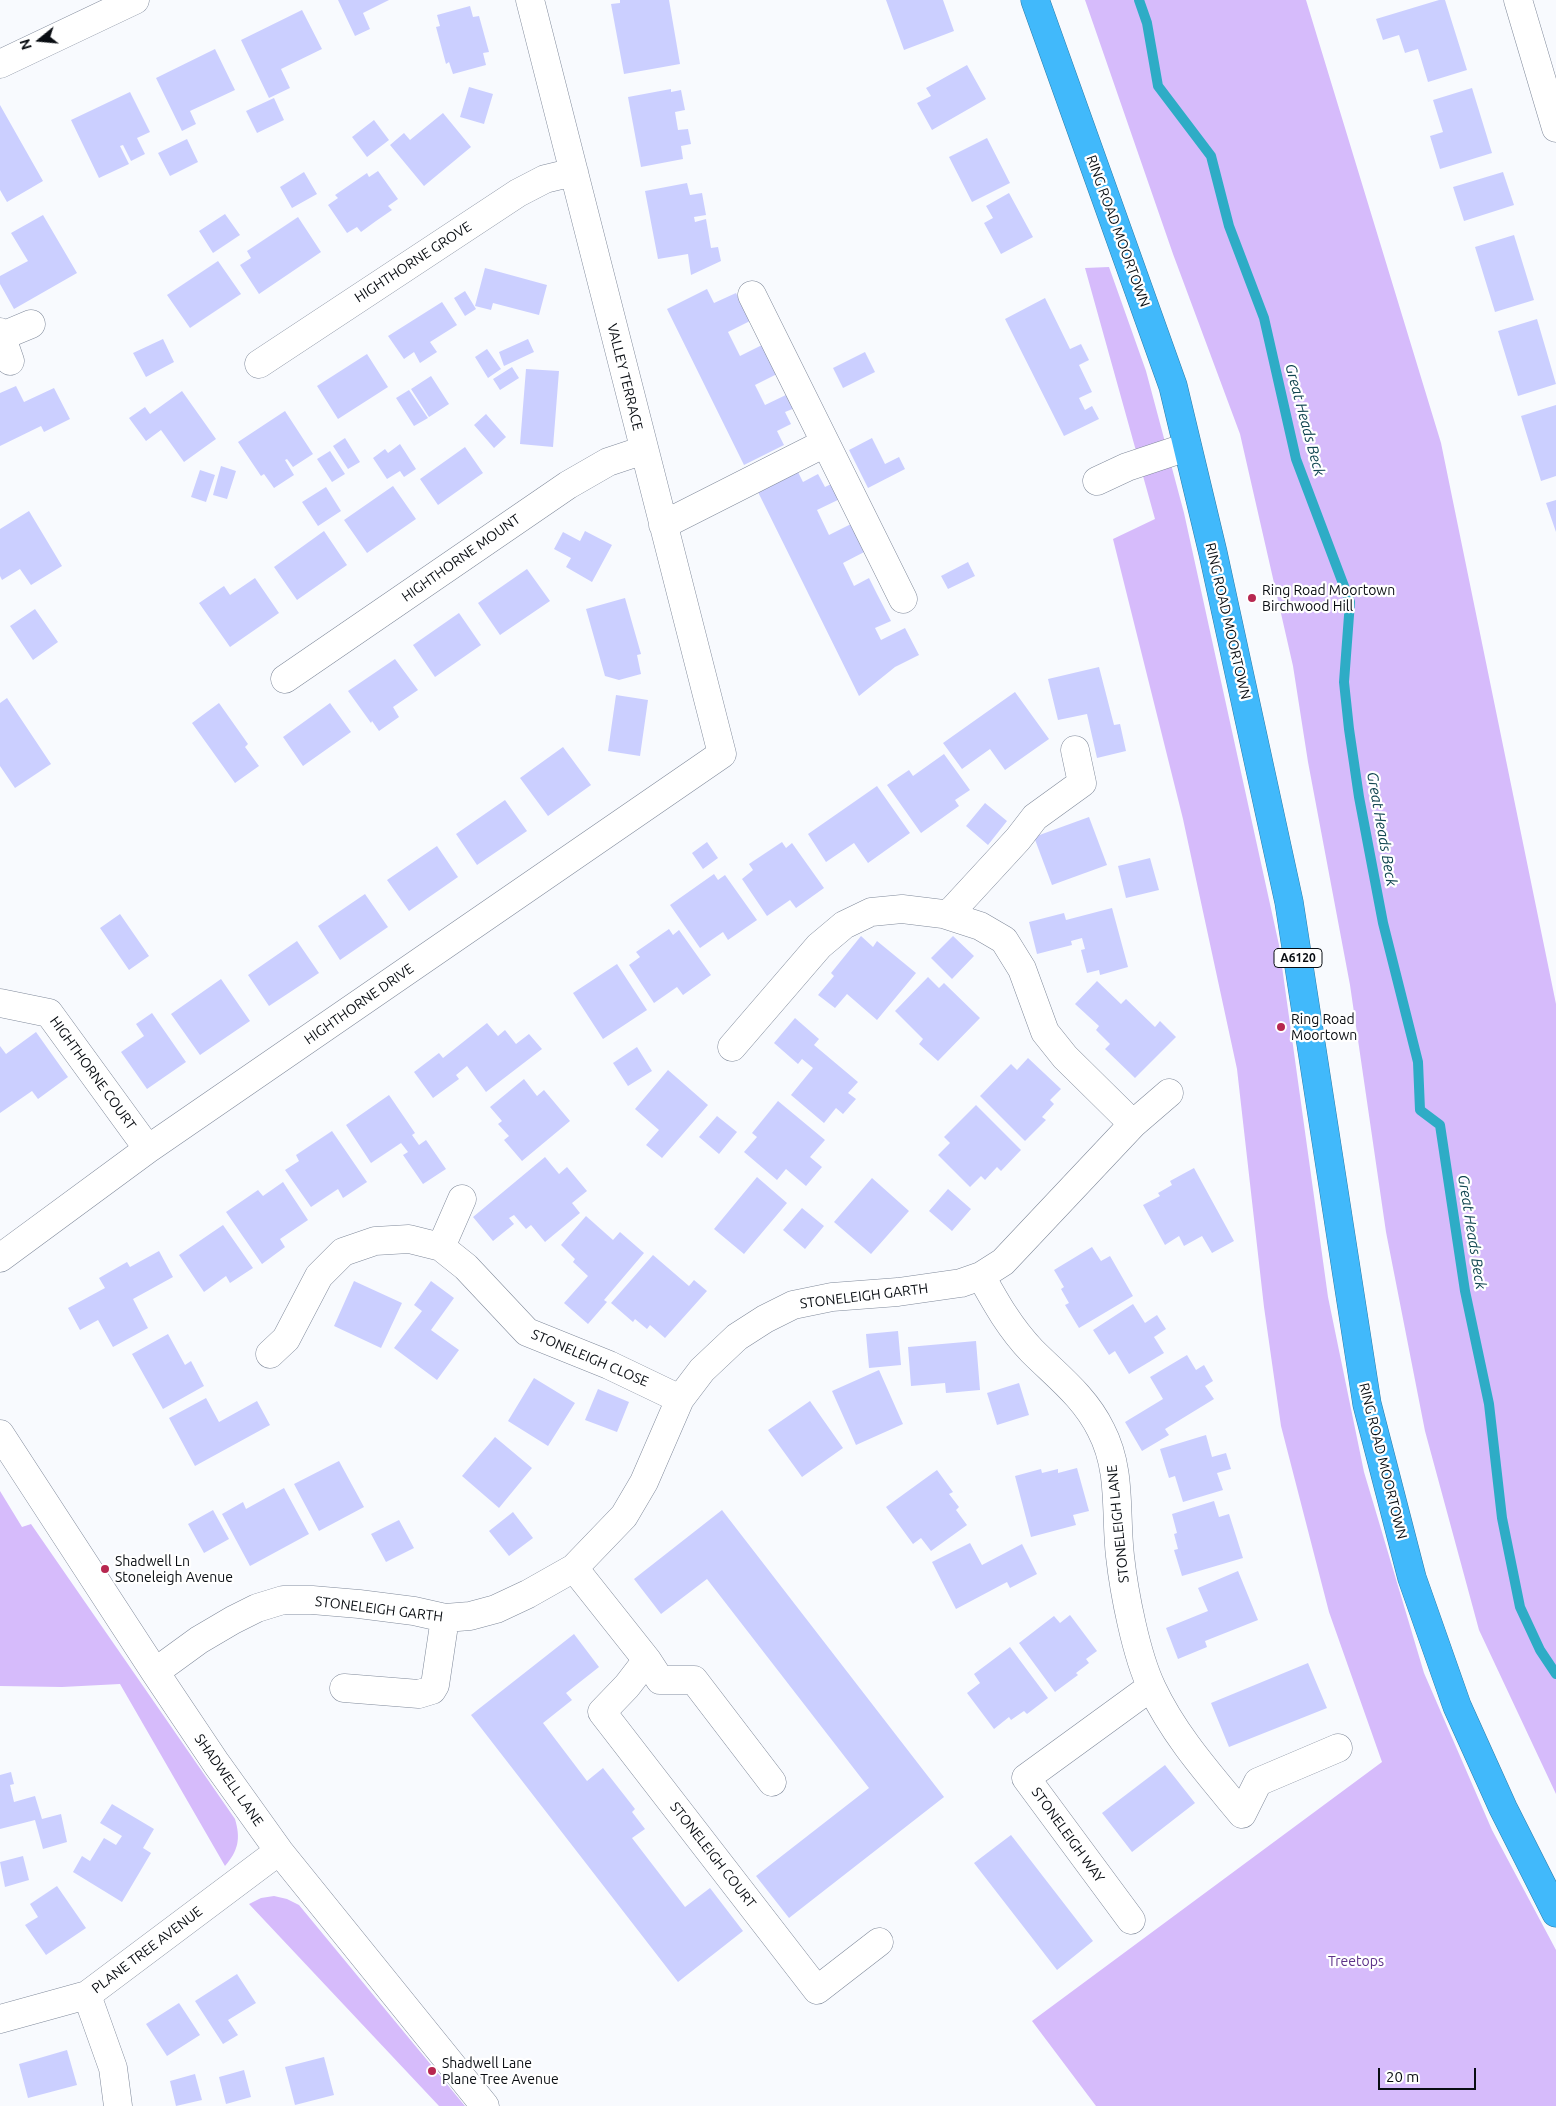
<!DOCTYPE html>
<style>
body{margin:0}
#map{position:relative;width:1556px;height:2106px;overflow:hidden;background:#f8fafe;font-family:Ubuntu,sans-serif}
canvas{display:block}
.north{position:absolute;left:15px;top:15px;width:50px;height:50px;-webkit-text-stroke:4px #fff;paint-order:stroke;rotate:253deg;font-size:14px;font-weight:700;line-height:20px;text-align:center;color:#090d12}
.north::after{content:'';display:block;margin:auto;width:18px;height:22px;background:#090d12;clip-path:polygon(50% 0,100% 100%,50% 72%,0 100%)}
.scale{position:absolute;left:1378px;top:2068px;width:98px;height:22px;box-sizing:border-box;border:2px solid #090d12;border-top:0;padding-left:6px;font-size:15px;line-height:18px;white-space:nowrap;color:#090d12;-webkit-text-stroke:4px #fff;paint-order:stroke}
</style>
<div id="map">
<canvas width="1556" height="2106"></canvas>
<div class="north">N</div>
<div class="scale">20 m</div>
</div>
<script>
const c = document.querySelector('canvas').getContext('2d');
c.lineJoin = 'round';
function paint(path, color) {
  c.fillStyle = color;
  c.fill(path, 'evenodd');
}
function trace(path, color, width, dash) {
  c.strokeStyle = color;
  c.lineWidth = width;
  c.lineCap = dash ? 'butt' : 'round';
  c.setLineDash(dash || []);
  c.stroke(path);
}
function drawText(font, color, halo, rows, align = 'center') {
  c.font = font + ' Ubuntu,sans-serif';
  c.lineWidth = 4.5;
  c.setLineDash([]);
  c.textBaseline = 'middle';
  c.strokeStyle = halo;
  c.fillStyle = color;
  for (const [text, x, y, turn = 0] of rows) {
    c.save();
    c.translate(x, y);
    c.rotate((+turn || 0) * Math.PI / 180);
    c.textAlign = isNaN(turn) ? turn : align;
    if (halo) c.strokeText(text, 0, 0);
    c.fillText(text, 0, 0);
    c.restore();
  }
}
paint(new Path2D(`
 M1085 0H1306L1441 443 1556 1004V1794L1479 1630 1425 1431 1386 1232 1350 985 1308 762 1293 666 1240 434 1173 254Z
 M1109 267 1146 371 1184 513 1279 945 1328 1297 1364 1472 1424 1673 1492 1830 1556 1950V2106H1096L1032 2021 1382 1762 1329 1612 1281 1426 1264 1307 1237 1069 1183 819 1113 539 1155 519 1085 268Z
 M0 1491 22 1527 31 1524 235 1819C241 1839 238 1851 225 1866L120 1684 62 1687 0 1686Z
 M274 1896 287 1899 299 1905 465 2106H439L249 1904 261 1898Z`), '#d6bbfb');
trace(new Path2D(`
 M1139 0 1147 23 1158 86 1211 156 1229 226 1264 318 1296 459 1350 602 1344 682 1349 729 1359 797 1383 923 1418 1062 1420 1110 1440 1125 1465 1291 1489 1404 1502 1518 1520 1607 1540 1650 1556 1674`), '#2eacc6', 10);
paint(new Path2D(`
 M338 0H389L363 13 370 29 355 36Z
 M620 0H669L680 64 624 74 611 4 620 3Z
 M886 0H943L954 31 904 50Z
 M1439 0H1445L1467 70 1428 82 1418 49 1405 53 1399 35 1383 40 1376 19Z
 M470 6 473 17 479 16 489 52 483 53 486 65 453 74 449 62 446 64 436 27 440 26 437 15Z
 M302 10 322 49 281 69 290 88 269 98 241 40Z
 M215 49 235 90 190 111 196 124 182 131 156 78Z
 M967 65 986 99 932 130 917 103 931 96 926 88Z
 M469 87 493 94 484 124 460 117Z
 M1472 88 1492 153 1440 169 1430 136 1443 132 1433 100Z
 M671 89V92L681 90 685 110 675 112 678 130 688 129 691 144 681 146 683 159 641 167 628 97Z
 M130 92 150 132 137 138 145 154 131 161 123 145 120 146 129 164 99 178 71 120Z
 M274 98 284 120 257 133 246 111Z
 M0 105 43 181 7 202 0 190Z
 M443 113 471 147 424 186 390 145 404 133 410 140Z
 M374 120 389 140 367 157 352 137Z
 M987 138 1010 183 972 202 949 157Z
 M187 139 198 162 170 176 158 153Z
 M378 171 398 199 388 206 392 210 376 221 361 232 357 227 347 233 328 205 338 198 335 195 367 173 369 177Z
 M304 172 317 194 292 208 280 187Z
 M1503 172 1514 205 1464 221 1453 187Z
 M687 183 690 195 702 193 706 215 694 217 695 222 706 219 711 248 718 247 721 261 691 275 688 254 658 259 645 191Z
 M1009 193 1033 237 1001 254 984 223 993 218 986 206Z
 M225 214 240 235 213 253 199 231Z
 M43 215 77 273 14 309 0 284V276L28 261 11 233Z
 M298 217 321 252 259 294 240 265 251 258 247 251Z
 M1514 235 1534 300 1495 312 1475 247Z
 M218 261 241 294 190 328 167 295Z
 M485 268 547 285 539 315 493 303 491 310 475 306Z
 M707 289 714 303 736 293 750 321 728 332 740 356 762 345 777 374 755 385 765 405 788 394 795 408 785 412 791 424 777 431 784 445 744 465 667 309Z
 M465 291 476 309 465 316 454 298Z
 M1045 298 1070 349 1081 344 1089 360 1079 365 1092 392 1079 398 1085 410 1092 406 1099 419 1064 436 1005 319Z
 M442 302 457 325 430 342 437 352 420 363 414 352 404 359 388 336Z
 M1537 319 1556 384 1518 396 1498 331Z
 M163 339 174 362 146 377 133 353Z
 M528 339 534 352 504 366 499 352Z
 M487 349 501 369 488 378 475 357Z
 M865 352 875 372 843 388 833 368Z
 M367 354 388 387 338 419 317 386Z
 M512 367 519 378 500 390 493 379Z
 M526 369 559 371 553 447 520 444Z
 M431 376 449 404 429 417 411 389Z
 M16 386 24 402 54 388 70 419 44 432 41 426 0 446V393Z
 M409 390 428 418 414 426 396 398Z
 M182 391 216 439 184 462 161 430 146 441 129 418 145 407 150 414Z
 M1556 405V476L1541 481 1521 416Z
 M285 411 313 454 293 467 287 459 285 460 294 475 274 488 264 474 261 476 238 442Z
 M486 414 506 437 494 448 474 425Z
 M345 438 360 462 348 469 333 446Z
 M872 438 885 464 899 457 905 469 868 488 849 450Z
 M400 444 416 469 404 477 400 471 387 479 373 458 385 449 388 453Z
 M465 447 483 473 438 505 420 479Z
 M330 451 345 474 332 482 317 459Z
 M221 466 236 471 227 499 213 495Z
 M796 468 803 482 818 474 825 487 835 482 842 498 817 510 829 535 855 522 868 550 843 563 854 586 869 578 877 594 891 621 875 628 881 640 905 628 919 655 895 667 859 696 756 488Z
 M200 470 215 475 206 502 191 497Z
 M393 486 416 519 367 553 344 520Z
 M326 487 341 511 318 526 302 502Z
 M1556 500V532L1546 503Z
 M29 511 62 566 31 585 20 569 2 580 0 576V529Z
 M324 531 347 565 297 600 274 567Z
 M585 531 612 545 592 582 566 567 571 558 554 549 563 532 580 541Z
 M968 562 975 576 948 589 941 576Z
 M527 569 550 601 500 635 478 603Z
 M255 578 279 613 230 647 199 603 224 586 230 595Z
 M625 598 641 654 637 655 641 674 619 680 605 676 586 609Z
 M35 609 58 642 33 660 10 626Z
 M459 613 481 645 435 677 413 645Z
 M395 659 418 690 393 707 399 717 379 731 372 721 371 723 348 691Z
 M1099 667 1114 725 1120 724 1126 751 1097 758 1087 714 1058 720 1048 679Z
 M1015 692 1049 739 1005 770 990 749 962 769 943 743Z
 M616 695 648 700 640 756 608 751Z
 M7 698 51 764 15 788 0 766V703Z
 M219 703 248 744 245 747 259 766 235 783 192 723Z
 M330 703 351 732 303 766 283 737Z
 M563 747 591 785 548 816 520 778Z
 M944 754 970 790 955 800 959 806 921 833 887 785 909 770 913 776Z
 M877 786 910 833 868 863 854 843 826 862 808 834Z
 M505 800 527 831 477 865 456 834Z
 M985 803 1007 821 988 845 966 826Z
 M1089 817 1107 865 1052 885 1034 837Z
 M707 842 718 858 703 869 692 853Z
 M782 842 786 848 792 843 824 888 796 908 790 900 767 916 742 879 753 870 749 864Z
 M437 846 458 877 409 911 387 880Z
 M1150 858 1159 890 1126 898 1118 866Z
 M714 874 718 880 725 875 757 920 728 940 723 932 700 948 670 905Z
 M365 894 388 927 340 960 318 926Z
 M1112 908 1128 967 1100 975 1099 970 1087 973 1081 950 1085 949 1082 938 1071 941 1072 945 1037 954 1029 922 1064 913 1066 920Z
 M120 914 149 956 129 970 100 928Z
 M669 929 673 935 679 930 711 975 683 995 677 987 654 1003 629 965 640 957 636 952Z
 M861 936 873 947 877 941 916 973 877 1020 847 994 835 1008 818 995 834 976 831 973Z
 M953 936 974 956 952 979 931 958Z
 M297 941 319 973 269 1006 248 975Z
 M617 964 647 1010 603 1039 573 993Z
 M928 977 939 988 944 983 980 1018 938 1061 919 1044 923 1039 895 1011Z
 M221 979 250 1021 200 1055 171 1014Z
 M1097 981 1121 1004 1126 999 1155 1027 1160 1021 1176 1037 1135 1078 1105 1049 1110 1044 1096 1030 1099 1026 1075 1004Z
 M152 1013 186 1062 147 1089 121 1052 144 1036 136 1024Z
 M795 1018 819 1039 814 1045 858 1082 848 1093 856 1099 843 1114 836 1108 824 1123 791 1095 813 1068 802 1059 798 1064 774 1043Z
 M487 1023 498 1036 505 1030 516 1044 529 1034 542 1049 486 1092 467 1066 456 1075 459 1079 433 1098 414 1072 439 1053 443 1058Z
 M36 1032 68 1077 38 1099 32 1091 0 1113V1046L6 1054Z
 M637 1047 652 1071 628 1086 613 1063Z
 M1028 1058 1061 1089 1050 1100 1054 1104 1042 1117 1046 1120 1025 1141 980 1096 1011 1064 1017 1070Z
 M668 1070 708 1105 662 1158 646 1145 659 1130 635 1109Z
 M524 1079 537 1096 544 1090 570 1121 522 1161 504 1140 509 1136 498 1124 502 1121 490 1107Z
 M389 1095 415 1133 412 1135 419 1145 426 1140 446 1169 423 1184 403 1155 408 1152 401 1143 371 1163 346 1125Z
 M778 1101 825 1140 810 1157 822 1167 806 1186 786 1169 777 1180 744 1152 757 1137 752 1133Z
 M976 1105 1021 1150 1001 1171 997 1167 985 1180 981 1176 970 1187 938 1155 950 1143 944 1137Z
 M717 1116 737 1132 719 1154 699 1137Z
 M332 1131 367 1182 343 1198 338 1189 311 1207 285 1170 299 1161 296 1155Z
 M545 1157 559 1174 567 1167 587 1191 572 1203 580 1213 545 1242 531 1225 526 1229 514 1215 509 1218 514 1224 493 1241 473 1217Z
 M1194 1168 1234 1241 1212 1253 1202 1236 1184 1246 1179 1236 1165 1245 1143 1205 1160 1196 1158 1193 1172 1185 1170 1181Z
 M757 1177 787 1203 744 1254 714 1229Z
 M872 1178 909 1211 871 1254 834 1222Z
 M283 1182 308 1220 280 1239 285 1247 262 1264 226 1212 258 1190 263 1196Z
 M948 1189 971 1209 952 1231 929 1211Z
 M802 1208 824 1226 805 1249 783 1230Z
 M586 1216 613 1240 620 1232 644 1253 604 1300 607 1302 588 1324 564 1303 588 1276 573 1262 575 1259 561 1245Z
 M223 1225 253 1268 230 1283 226 1276 204 1292 179 1255Z
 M1092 1247 1101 1261 1110 1256 1133 1296 1079 1328 1065 1305 1069 1303 1061 1289 1064 1287 1054 1270Z
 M159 1251 173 1277 133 1299 148 1328 113 1347 98 1320 80 1330 68 1308 105 1288 99 1278 127 1262 130 1267Z
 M653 1255 689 1286 694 1280 707 1291 665 1338 650 1325 647 1329 635 1319 633 1322 611 1303Z
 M354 1281 402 1303 381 1348 334 1326Z
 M431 1281 454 1298 431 1330 459 1350 437 1380 394 1348 422 1311 414 1305Z
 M1133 1304 1145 1323 1157 1315 1166 1329 1154 1337 1164 1353 1129 1374 1115 1351 1109 1355 1093 1330Z
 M898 1331 901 1365 869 1368 866 1334Z
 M168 1334 185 1365 191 1361 204 1386 163 1409 132 1354Z
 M976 1341 980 1390 946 1393 945 1383 911 1386 908 1347Z
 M1187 1355 1196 1370 1204 1365 1213 1381 1205 1386 1214 1399 1165 1429 1169 1435 1142 1451 1125 1422 1163 1399 1150 1377Z
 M879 1370 903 1424 856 1445 832 1391Z
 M534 1378 575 1403 548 1446 508 1421Z
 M1019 1383 1029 1415 997 1425 987 1393Z
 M598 1389 629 1402 617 1432 585 1420Z
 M206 1398 219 1422 257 1401 270 1425 195 1466 169 1418Z
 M810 1401 843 1448 802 1477 768 1430Z
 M1206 1435 1212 1457 1226 1453 1231 1469 1217 1473 1223 1490 1183 1502 1175 1476 1169 1478 1160 1449Z
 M495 1437 532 1468 499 1508 462 1476Z
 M339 1461 364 1507 319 1531 294 1484Z
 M1077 1468 1089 1511 1073 1515 1076 1525 1031 1537 1015 1476 1041 1469 1042 1473 1058 1469V1473Z
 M937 1470 953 1492 949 1494 959 1507 956 1510 967 1525 931 1551 921 1538 913 1544 886 1507Z
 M284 1488 309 1534 250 1566 222 1514 243 1502 246 1509Z
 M1214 1501 1219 1517 1229 1514 1243 1558 1182 1576 1174 1550 1178 1549 1174 1534 1177 1533 1172 1514Z
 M213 1510 229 1539 204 1553 188 1524Z
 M722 1510 944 1797 789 1918 756 1876 869 1788 707 1579 661 1614 634 1579Z
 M513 1512 533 1538 509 1556 489 1531Z
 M399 1520 414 1548 386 1562 371 1534Z
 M970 1543 982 1565 1022 1544 1037 1574 1010 1588 1007 1582 956 1609 932 1562Z
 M1238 1571 1258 1620 1205 1641 1207 1647 1178 1659 1166 1628 1208 1611 1198 1588Z
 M1070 1615 1097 1651 1086 1659 1089 1663 1076 1673 1078 1675 1055 1692 1019 1643 1054 1616 1060 1623Z
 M574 1634 599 1667 566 1693 572 1700 543 1723 587 1781 603 1768 635 1809 632 1812 645 1829 632 1838 685 1907 710 1888 743 1931 678 1982 471 1715Z
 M1010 1647 1048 1698 1027 1714 1024 1711 1011 1720 1009 1717 994 1729 967 1693 980 1683 974 1674Z
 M1308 1663 1327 1708 1229 1747 1211 1703Z
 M1165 1765 1195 1803 1132 1852 1102 1813Z
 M11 1772 14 1784 10 1785 14 1802 35 1796 42 1819 61 1814 67 1842 43 1849 35 1820 0 1829V1775Z
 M112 1804 154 1829 143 1848 151 1853 122 1902 73 1872 82 1856 90 1861 104 1838 116 1845 122 1836 100 1823Z
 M1011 1835 1093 1941 1057 1970 974 1863Z
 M23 1856 29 1880 5 1887 0 1862Z
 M57 1886 86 1928 46 1955 25 1925 38 1917 30 1904Z
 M237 1974 256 2003 228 2020 238 2035 223 2044 195 2001Z
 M179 2003 200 2035 167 2056 146 2024Z
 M67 2050 77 2085 28 2098 19 2064Z
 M324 2057 334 2095 295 2105 285 2067Z
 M244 2070 251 2097 226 2104 219 2077Z
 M195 2074 202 2100 176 2106 170 2081Z`), '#cbcfff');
const minor = new Path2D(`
 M1518 0 1556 128
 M0 64 135 0
 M752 295 903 599
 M0 332 10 361
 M2 336 31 324
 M259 364 518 193 545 179 574 172
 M1097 481 1127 467 1187 447
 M663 525 825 443
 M285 679 568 485 608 462 644 450
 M948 915 1018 839 1035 817 1082 783 1075 750
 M0 1003 49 1013 148 1149
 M732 1047 819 946 844 925 871 912 902 909 943 914 980 926 1004 940 1022 969 1045 1032 1065 1057 1133 1124
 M441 1247 462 1199
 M0 1258 148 1149 722 754 530 0
 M981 1276C996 1303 1010 1328 1032 1351 1057 1376 1085 1397 1101 1430 1122 1470 1115 1513 1120 1556 1124 1592 1136 1655 1152 1688 1174 1735 1209 1774 1242 1814L1258 1782 1338 1748
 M270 1354 286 1339 319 1276 343 1252 375 1241 409 1239 441 1247 466 1267 527 1332 609 1365 680 1399
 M0 1434 155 1672 216 1763 279 1851 485 2106
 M574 1568 647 1660 660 1680H694L772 1782
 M647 1660 627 1686 602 1712 817 1990 879 1942
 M155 1672 199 1640 233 1620 257 1608 283 1600H312L359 1604 414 1611 445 1618 470 1616 496 1609 528 1594 574 1568 624 1516 644 1482 680 1399 702 1370 737 1337 765 1319 793 1305 832 1297 898 1292 961 1283 981 1276 1003 1262 1133 1124 1169 1093
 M344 1688 419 1694 432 1690 435 1685 445 1618
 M1131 1920 1026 1778 1151 1687
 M87 1995 113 2068 118 2106
 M0 2019 87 1995 279 1851`);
const highway = new Path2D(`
 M1035 0 1173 386 1213 553 1289 902 1367 1404 1412 1578 1457 1706 1503 1808 1556 1913`);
trace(minor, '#808a9b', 29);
trace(highway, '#2d7da9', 29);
trace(minor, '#fff', 28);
trace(highway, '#41b9fb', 28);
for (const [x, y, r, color] of [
 [1252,598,5,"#b72750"],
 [1281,1027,5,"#b72750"],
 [105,1569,5,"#b72750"],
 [432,2071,5,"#b72750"]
]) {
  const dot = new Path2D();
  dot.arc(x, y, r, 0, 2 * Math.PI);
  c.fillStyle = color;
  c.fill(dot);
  trace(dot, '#fff', 2);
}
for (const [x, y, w] of [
 [1298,958,48]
]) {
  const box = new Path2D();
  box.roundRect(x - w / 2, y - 9.5, w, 19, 4);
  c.fillStyle = '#fff';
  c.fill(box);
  trace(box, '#090d12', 1);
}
drawText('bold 12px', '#090d12', null, [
 ["A6120",1298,958]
]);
drawText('14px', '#090d12', '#fff', [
 ["RING ROAD MOORTOWN",1118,231,70],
 ["HIGHTHORNE GROVE",413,262,-33],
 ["VALLEY TERRACE",625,377,76],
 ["HIGHTHORNE MOUNT",461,558,-35],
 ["RING ROAD MOORTOWN",1228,621,77],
 ["HIGHTHORNE DRIVE",359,1004,-35],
 ["HIGHTHORNE COURT",93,1073,54],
 ["STONELEIGH GARTH",864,1296,-7],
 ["STONELEIGH CLOSE",590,1358,23],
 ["RING ROAD MOORTOWN",1383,1461,76],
 ["STONELEIGH LANE",1118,1524,-96],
 ["STONELEIGH GARTH",379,1609,7],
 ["SHADWELL LANE",229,1780,55],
 ["STONELEIGH WAY",1068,1835,54],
 ["STONELEIGH COURT",713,1855,52],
 ["PLANE TREE AVENUE",147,1950,-37]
]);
drawText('14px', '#090d12', '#fff', [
 ["Ring Road Moortown",1262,590],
 ["Birchwood Hill",1262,606],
 ["Ring Road",1291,1019],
 ["Moortown",1291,1035],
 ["Shadwell Ln",115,1561],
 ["Stoneleigh Avenue",115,1577],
 ["Shadwell Lane",442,2063],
 ["Plane Tree Avenue",442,2079]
], 'left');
drawText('14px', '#5e338a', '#fff', [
 ["Treetops",1356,1961]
]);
drawText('italic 15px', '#104550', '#fff', [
 ["Great Heads Beck",1305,420,75],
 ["Great Heads Beck",1382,829,80],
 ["Great Heads Beck",1472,1232,81]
]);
</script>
